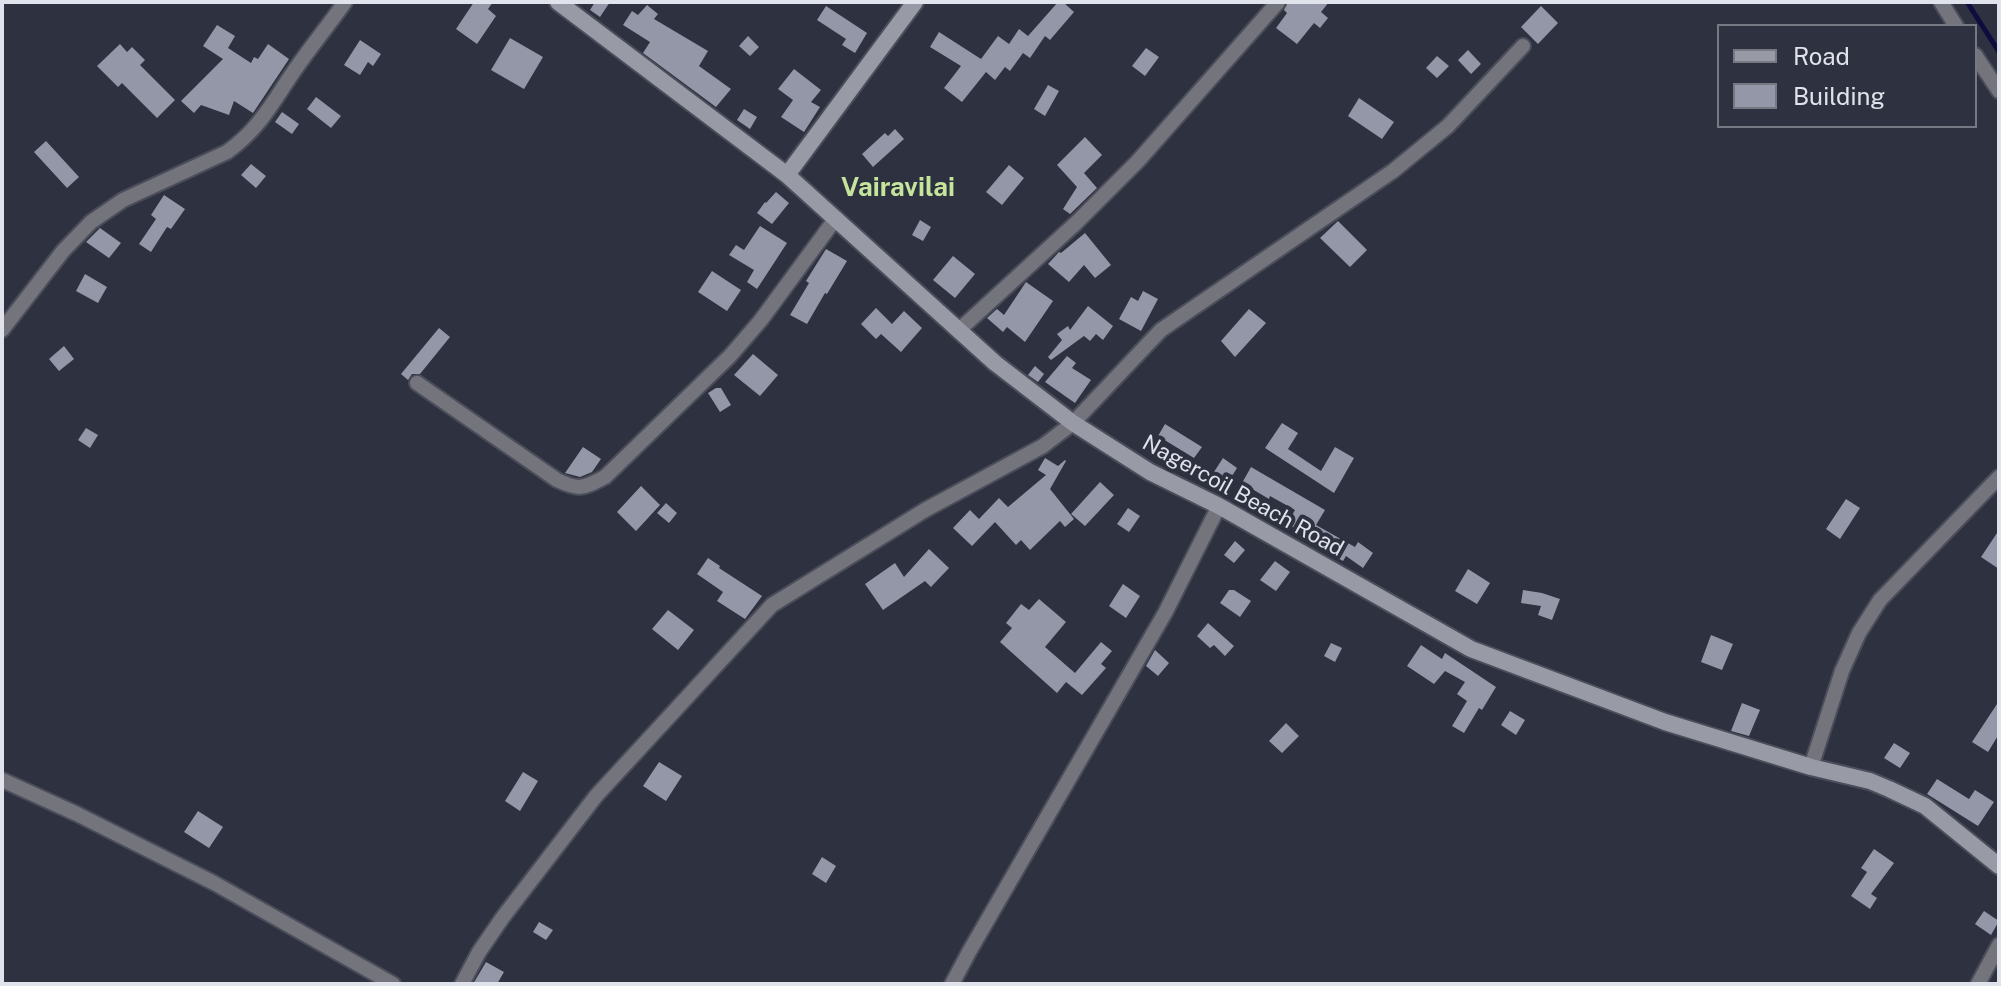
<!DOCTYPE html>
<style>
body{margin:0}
#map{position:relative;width:2001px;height:986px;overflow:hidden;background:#2e313f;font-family:"Public Sans",sans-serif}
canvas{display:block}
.frame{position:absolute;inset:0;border:4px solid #e1e3ec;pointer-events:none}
.legend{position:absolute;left:1717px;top:24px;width:260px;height:104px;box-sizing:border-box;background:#2e313f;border:2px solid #767884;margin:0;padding:10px 14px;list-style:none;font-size:24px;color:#e1e3ec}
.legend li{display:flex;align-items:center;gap:16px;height:40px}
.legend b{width:40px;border:2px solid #767884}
</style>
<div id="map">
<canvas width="2001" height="986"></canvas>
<div class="frame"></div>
<ul class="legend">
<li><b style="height:10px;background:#989ba6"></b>Road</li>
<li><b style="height:22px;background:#9397a8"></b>Building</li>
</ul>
</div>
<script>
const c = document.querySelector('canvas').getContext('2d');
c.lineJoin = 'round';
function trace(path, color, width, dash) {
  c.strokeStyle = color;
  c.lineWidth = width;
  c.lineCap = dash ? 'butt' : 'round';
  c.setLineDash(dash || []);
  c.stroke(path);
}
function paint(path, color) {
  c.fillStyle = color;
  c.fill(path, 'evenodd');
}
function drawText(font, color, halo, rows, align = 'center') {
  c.font = font + ' "Public Sans",sans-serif';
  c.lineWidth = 8;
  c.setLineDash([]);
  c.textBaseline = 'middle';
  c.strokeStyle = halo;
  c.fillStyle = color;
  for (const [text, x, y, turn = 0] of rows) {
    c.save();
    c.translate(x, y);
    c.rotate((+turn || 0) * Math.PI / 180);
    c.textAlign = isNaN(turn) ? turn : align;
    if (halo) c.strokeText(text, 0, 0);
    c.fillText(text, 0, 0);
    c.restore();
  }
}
trace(new Path2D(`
 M1967 2 1999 52`), '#0f0d3f', 5);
paint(new Path2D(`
 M474 2H493L488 9 496 16 477 44 456 29Z
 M595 2H610L600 17 590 10Z
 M1058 2H1063L1074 12 1050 40 1045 36 1030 58 1023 53 1010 71 1005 67 995 80 986 72 962 102 944 88 961 66 930 47 939 32 981 59 998 36 1009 44 1019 29 1028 36Z
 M1288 2H1329L1321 12 1328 18 1320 28 1314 23 1297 44 1276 28 1287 13 1284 10Z
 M647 5 658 14 654 19 708 51 699 66 731 89 716 107 643 53 650 42 623 25 632 11 638 15Z
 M826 6 867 33 855 53 842 45 846 39 817 20Z
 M1541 6 1558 23 1538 44 1521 27Z
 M217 25 235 36 228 48 251 63 254 57 258 59 268 44 289 59 253 113 234 101 229 115 201 105 194 113 181 101 223 59 203 46Z
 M748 36 759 47 750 56 739 46Z
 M510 38 543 57 524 89 491 70Z
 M360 40 381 54 373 66 368 62 360 75 344 65Z
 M120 44 127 52 132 47 145 60 140 65 175 100 157 118 122 83 118 87 97 66Z
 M1146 48 1159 57 1145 76 1132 66Z
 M1468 50 1481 64 1471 74 1458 60Z
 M1437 56 1449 66 1437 78 1426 68Z
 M794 69 821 90 811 102 820 107 804 132 781 117 793 100 778 89Z
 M1048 85 1059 91 1045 116 1034 109Z
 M316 97 341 116 331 128 307 109Z
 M1359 98 1394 122 1382 139 1348 116Z
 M744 109 757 117 750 129 737 120Z
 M282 112 299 124 292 134 275 122Z
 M895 129 904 139 873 167 862 154 885 133 888 136Z
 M1085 137 1102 155 1084 173 1097 188 1070 214 1063 209 1077 187 1057 165Z
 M46 141 79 177 67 188 34 152Z
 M251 164 266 176 256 188 241 175Z
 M1009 165 1024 178 1002 205 986 192Z
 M776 192 789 203 772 224 757 213 765 202 766 203Z
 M164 195 185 209 171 229 167 227 151 252 139 244 156 219 151 215Z
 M920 220 931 227 923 241 912 235Z
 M1338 221 1367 250 1350 267 1320 238Z
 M760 226 787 243 757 289 747 282 754 270 729 255 736 245 744 250Z
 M100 228 121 243 109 258 86 242Z
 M1085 233 1111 265 1095 278 1084 265 1069 282 1048 264 1059 252 1061 253Z
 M826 249 847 261 827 294 825 293 807 324 790 315 809 283 806 281Z
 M953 256 975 274 955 298 933 280Z
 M712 271 741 290 727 311 698 292Z
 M85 274 107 287 98 303 76 291Z
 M1026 282 1053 301 1025 342 1007 327 1003 332 987 318 997 309 1004 315Z
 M1143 291 1158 299 1141 331 1119 319 1131 297 1138 301Z
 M1088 306 1113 326 1103 340 1096 334 1090 341 1084 336 1051 360 1048 357 1062 340 1057 334 1068 326 1070 330Z
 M876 308 892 324 904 311 922 328 901 352 881 334 876 339 861 324Z
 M1249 309 1266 323 1235 357 1221 341Z
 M439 328 450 337 420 374H412L408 380 401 374Z
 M64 346 74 359 59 371 49 359Z
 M753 354 778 375 760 396 734 375Z
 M1067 356 1076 363 1072 368 1091 380 1075 403 1045 382Z
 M1035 366 1044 374 1038 382 1028 375Z
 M716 388H721L731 405 720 412 708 393Z
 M1282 423 1298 433 1288 449 1321 471 1335 447 1354 458 1334 493 1265 448Z
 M1165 424 1202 447 1194 458 1158 436Z
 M86 428 98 435 90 448 78 440Z
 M583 447 601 459 592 472 580 477 565 473Z
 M1045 458 1058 466 1065 460 1066 461 1050 489 1074 519 1065 527 1060 521 1030 550 1021 540 1016 545 995 522 972 546 953 528 970 510 979 519 999 498 1008 507 1046 475 1038 470Z
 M1223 458 1237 468 1225 487 1210 478Z
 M1251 467 1325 510 1316 525 1355 547 1358 542 1373 553 1363 568 1346 556 1343 561 1319 548 1321 543 1287 524 1295 510 1270 496 1269 499 1242 483Z
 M1100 482 1114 495 1085 526 1071 514Z
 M641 486 660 505 636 531 617 512Z
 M1846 499 1860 508 1840 539 1826 529Z
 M666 503 677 513 669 523 657 513Z
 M1128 508 1140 516 1129 532 1117 524Z
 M1999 530V569L1981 557Z
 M1235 541 1245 550 1234 563 1224 555Z
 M929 549 949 568 931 587 925 581 883 610 865 584 895 563 904 577Z
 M708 558 720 566 719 568 762 596 745 619 717 601 723 592 697 574Z
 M1275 561 1290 572 1276 591 1260 580Z
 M1468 569 1490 583 1477 604 1455 591Z
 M1123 584 1140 596 1126 618 1109 606Z
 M1229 590H1234L1251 601 1240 617 1220 603Z
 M1523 590 1542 593 1560 599 1552 620 1538 615 1541 606 1521 603Z
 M1039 599 1066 622 1045 647 1075 673 1101 642 1112 651 1101 664 1106 668 1082 695 1066 682 1057 693 1000 642 1012 628 1006 623 1021 604 1029 610Z
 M668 610 694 630 678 650 652 629Z
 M1208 623 1234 646 1225 656 1214 645 1210 648 1197 636Z
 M1711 635 1733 644 1722 670 1701 662Z
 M1331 643 1342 648 1335 662 1324 656Z
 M1421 645 1442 659 1445 653 1496 687 1482 710 1479 708 1464 733 1452 726 1467 701 1457 694 1465 682 1445 671 1434 684 1407 666Z
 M1155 650 1169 663 1158 676 1146 666Z
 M1999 701V734L1988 752 1972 742Z
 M1742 703 1760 710 1749 736 1731 731Z
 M1510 711 1525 720 1516 735 1501 725Z
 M1286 723 1299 736 1282 753 1269 741Z
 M1894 743 1910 753 1900 768 1884 758Z
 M659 762 682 776 666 801 643 786Z
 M523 772 538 781 520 811 505 801Z
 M1937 779 1969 799 1975 790 1994 802 1978 826 1927 794Z
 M198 811 223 827 209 848 184 832Z
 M1874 849 1894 863 1871 894 1877 898 1870 909 1851 896 1867 872 1861 868Z
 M822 857 836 866 826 883 812 874Z
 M1984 911 1999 921 1991 935 1975 924Z
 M539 922 553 930 546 940 533 932Z
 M486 962 504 972 497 984H473Z`), '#9397a8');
const street = new Path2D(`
 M1941 2 1956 26
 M1975 55 1999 91
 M2 330 63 251 91 222 123 200 227 152C259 129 271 105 292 74 309 49 328 26 345 2
 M958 331 1075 224 1138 161 1278 2
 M417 383 557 480C580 491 583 488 605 477L730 356 761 320 836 218
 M1811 767 1842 671 1859 633 1880 600 1999 477
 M2 780 77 814 214 883 393 984
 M462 984 479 952 503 917 596 796 772 605 925 510 1043 446 1073 423 1161 330 1393 171 1448 126 1523 46
 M952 984 969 952 1165 613 1219 506
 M1978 984 1999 945`);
const secondary = new Path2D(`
 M558 2 787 175 995 363 1073 423 1150 472 1219 506 1471 649 1665 722 1811 767 1870 781 1889 789 1925 806 1999 866
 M787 175 915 2`);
trace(street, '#4b4d5b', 18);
trace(secondary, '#4b4d5b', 20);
trace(street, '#74757c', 14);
trace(secondary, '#989ba6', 16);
drawText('22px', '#e1e3ec', '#2e313f', [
 ["Nagercoil Beach Road",1243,496,29]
]);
drawText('bold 26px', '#c6e59c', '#2e313f', [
 ["Vairavilai",898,188]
]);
</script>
